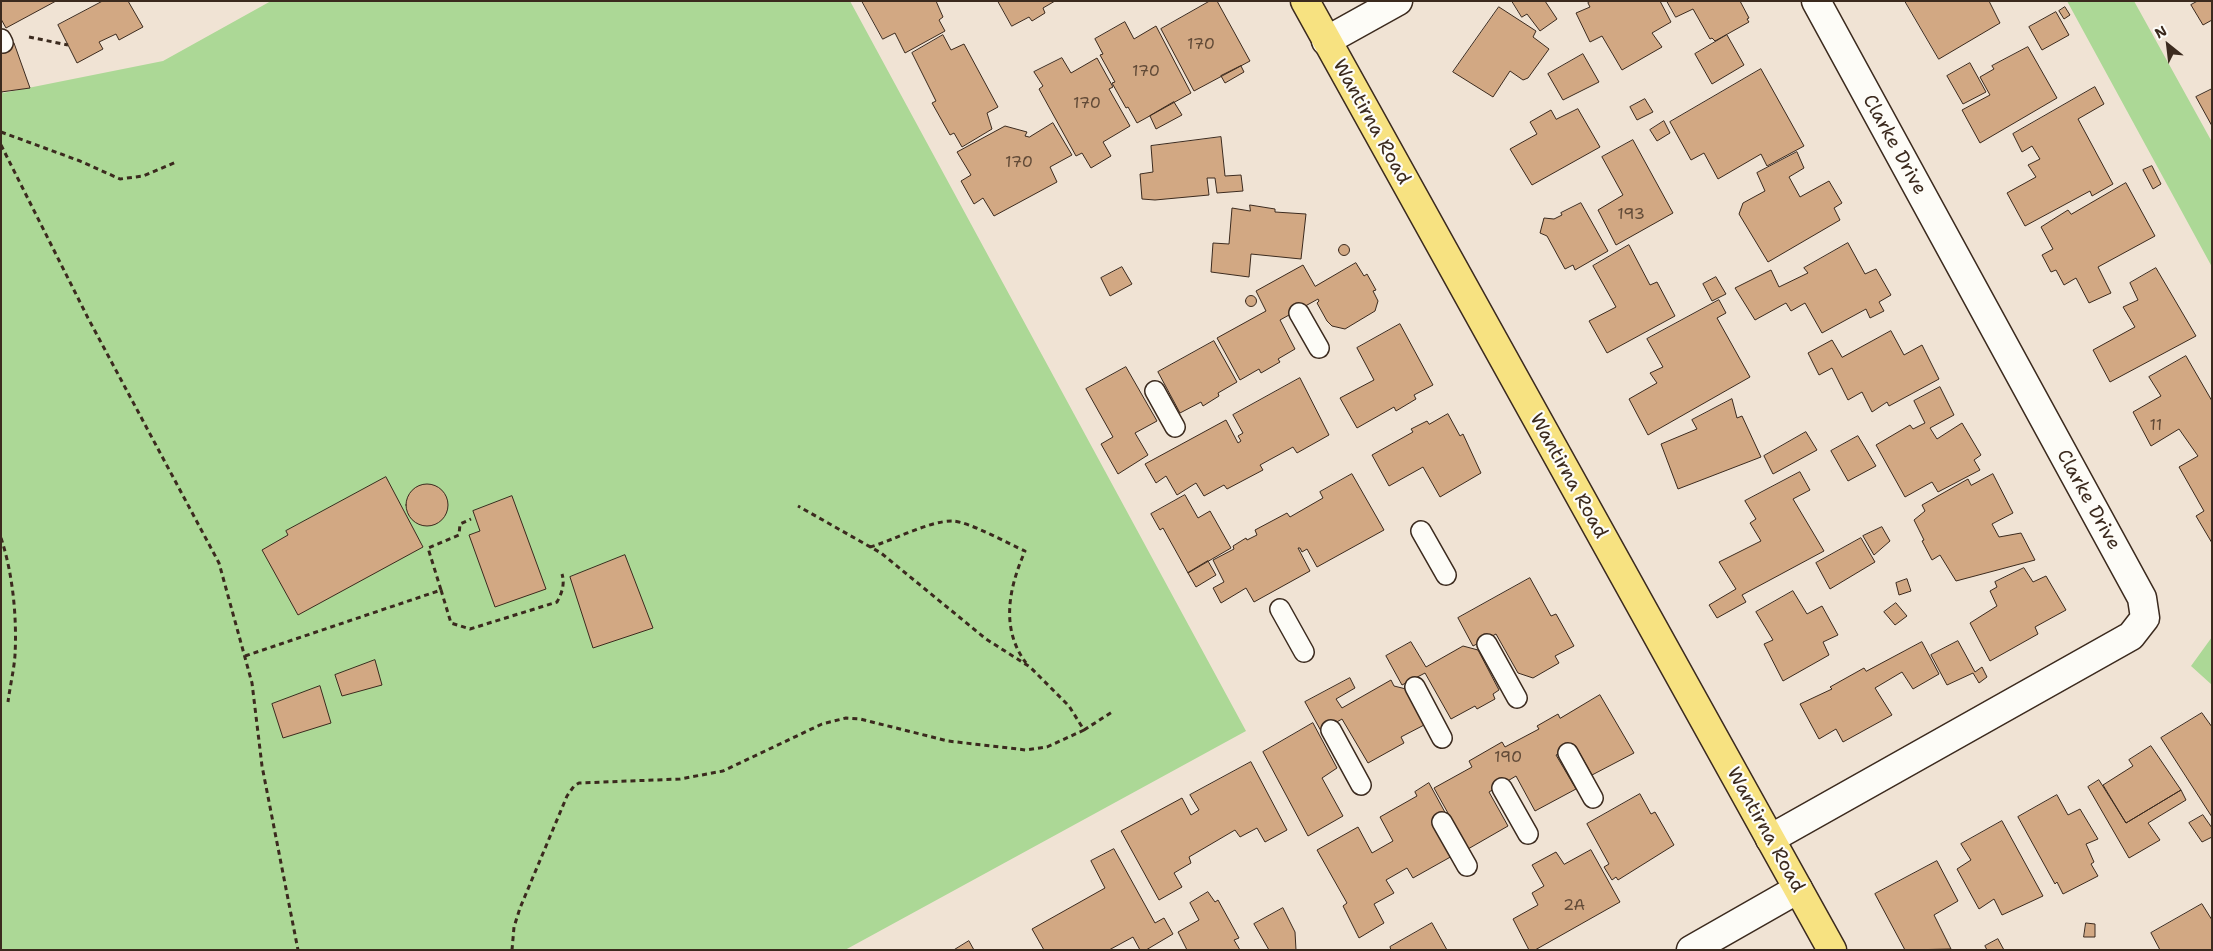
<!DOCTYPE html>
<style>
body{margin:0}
#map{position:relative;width:2213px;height:951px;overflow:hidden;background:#f0e3d4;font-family:"Shantell Sans",sans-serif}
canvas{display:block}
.frame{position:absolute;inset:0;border:2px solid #3b2a1e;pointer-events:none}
.north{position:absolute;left:2143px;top:20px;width:50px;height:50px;-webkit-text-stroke:4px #fdfcf7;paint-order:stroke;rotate:331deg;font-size:14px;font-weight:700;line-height:20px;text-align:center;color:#3b2a1e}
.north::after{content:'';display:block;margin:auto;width:18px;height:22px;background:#3b2a1e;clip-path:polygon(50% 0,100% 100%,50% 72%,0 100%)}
</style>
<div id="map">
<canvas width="2213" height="951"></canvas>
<div class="frame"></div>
<div class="north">N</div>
</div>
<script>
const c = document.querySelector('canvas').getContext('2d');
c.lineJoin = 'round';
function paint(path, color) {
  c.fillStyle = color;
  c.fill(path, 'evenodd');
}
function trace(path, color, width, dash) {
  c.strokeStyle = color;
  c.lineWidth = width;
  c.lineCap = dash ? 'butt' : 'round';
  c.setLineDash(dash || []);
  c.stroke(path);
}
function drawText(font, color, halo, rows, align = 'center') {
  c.font = font + ' "Shantell Sans",sans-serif';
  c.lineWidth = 4.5;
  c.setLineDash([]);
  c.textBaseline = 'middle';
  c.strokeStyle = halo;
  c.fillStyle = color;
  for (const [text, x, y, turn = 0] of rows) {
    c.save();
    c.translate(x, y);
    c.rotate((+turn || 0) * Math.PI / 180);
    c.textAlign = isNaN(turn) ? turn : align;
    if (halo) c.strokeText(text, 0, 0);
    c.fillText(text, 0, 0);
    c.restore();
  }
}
paint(new Path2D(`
 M271 1H850L1246 731 845 950H1V90L3 93 163 61Z
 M2067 1H2134L2212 142V267Z
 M2212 637V685L2191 666Z`), '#acd896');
const building = new Path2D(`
 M1 1H56L6 28 1 19Z
 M103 1H128L143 27 119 40 116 34 99 42 103 49 77 63 58 25Z
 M862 1H936L943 17 939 20 945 31 905 53 895 33 883 39Z
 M998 1H1055L1043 8 1045 13 1032 21 1029 17 1012 26Z
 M1210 1H1217L1250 61 1194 91 1161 29Z
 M1512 1H1545L1557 19 1540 31 1527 14 1522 17Z
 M1591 1H1660L1671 22 1652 33 1662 47 1622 70 1602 36 1590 42 1576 13 1590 7 1588 3Z
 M1667 1H1740L1749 18 1747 19 1749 22 1715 41 1712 38 1710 39 1693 9 1676 17Z
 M1905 1H1989L2000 23 1939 59Z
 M2198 1H2212V20L2203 25 2191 5Z
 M1499 7 1536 31 1533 37 1549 49 1528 78 1523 80 1510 71 1493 97 1453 72Z
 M2065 7 2070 15 2064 19 2059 11Z
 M2056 12 2069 35 2042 50 2029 27Z
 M1125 22 1134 39 1156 26 1191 93 1137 123 1128 107 1126 108 1112 83 1115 82 1100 55 1103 54 1095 39Z
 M943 35 951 50 964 44 998 107 987 113 992 129 962 147 954 133 950 135 932 103 936 101 912 53Z
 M1727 35 1744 65 1712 84 1695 54Z
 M14 43 30 88 1 92V49Z
 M2028 47 2057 98 1980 143 1962 110 1990 95 1980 77 1994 69 1992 66Z
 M1583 54 1599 82 1563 100 1548 74Z
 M1062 58 1071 73 1097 58 1113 87 1109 89 1130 126 1103 142 1111 156 1091 168 1082 153 1076 156 1039 89 1043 86 1034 72Z
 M1970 63 1986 92 1963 104 1947 76Z
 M1241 66 1244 72 1225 83 1221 76Z
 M1761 69 1804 146 1767 166 1761 154 1718 179 1704 153 1691 160 1670 122Z
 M2095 87 2104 104 2078 119 2113 184 2092 196 2090 191 2025 226 2007 193 2036 177 2028 165 2040 159 2032 146 2022 152 2013 134Z
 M2212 89V126L2196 97Z
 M1645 99 1653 112 1637 120 1630 107Z
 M1174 102 1182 115 1156 129 1150 116Z
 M1578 109 1600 147 1532 185 1510 149 1537 134 1530 122 1551 110 1556 119Z
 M1664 121 1670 133 1657 141 1650 130Z
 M1053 123 1072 155 1050 167 1057 182 994 216 983 198 974 204 961 181 971 175 957 152 1005 126 1027 132 1025 136 1029 137Z
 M1221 137 1225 176 1241 175 1243 191 1217 193 1215 178H1207L1209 195 1155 200 1142 199 1140 174 1153 172 1151 146Z
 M1633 140 1673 213 1616 245 1598 210 1623 195 1602 157Z
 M1797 152 1804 168 1789 177 1800 197 1829 181 1842 203 1834 208 1840 220 1768 262 1739 214 1743 203 1765 191 1757 173Z
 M2152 166 2161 184 2153 189 2143 170Z
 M2126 183 2155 236 2098 267 2111 293 2089 303 2076 278 2064 285 2056 270 2051 272 2042 255 2053 249 2041 227 2068 210 2071 214Z
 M1581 203 1608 251 1575 270 1573 265 1565 269 1547 236 1540 233 1544 218 1554 219 1562 215 1561 213Z
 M1250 205 1275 209V212L1306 214 1301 259 1251 254 1249 277 1211 272 1213 243 1229 244 1232 208 1250 211Z
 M1848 243 1865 274 1876 269 1891 295 1879 302 1884 311 1870 318 1866 309 1822 333 1805 303 1791 311 1786 303 1755 320 1735 288 1771 270 1779 287 1808 273 1804 268Z
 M1338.5 250a5.5 5.5 0 1 1 11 0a5.5 5.5 0 1 1-11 0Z
 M1629 245 1650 285 1657 282 1675 316 1607 353 1589 321 1616 307 1593 266Z
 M1356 263 1364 276 1367 274 1376 290 1373 291 1378 301 1375 311 1345 329 1332 326 1327 321 1317 303 1319 301 1318 299 1280 320 1295 349 1278 359 1280 362 1261 373 1259 369 1240 380 1217 338 1266 311 1256 291 1303 265 1315 286Z
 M1122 267 1132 284 1110 296 1101 278Z
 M2156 268 2196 336 2110 382 2093 350 2135 327 2123 307 2138 300 2130 283Z
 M1716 277 1726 294 1712 301 1703 284Z
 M1245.5 301a5.5 5.5 0 1 1 11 0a5.5 5.5 0 1 1-11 0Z
 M1719 300 1726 313 1717 318 1750 377 1648 435 1629 399 1657 383 1650 373 1663 367 1647 339Z
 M1400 324 1433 385 1414 395 1416 399 1396 411 1394 407 1357 428 1340 398 1374 380 1357 348Z
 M1891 331 1904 355 1922 345 1939 379 1889 406 1887 402 1872 412 1862 392 1848 400 1832 368 1819 375 1808 353 1832 340 1842 357Z
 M1214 341 1237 382 1218 393 1219 396 1203 406 1201 402 1180 413 1158 372Z
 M2186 356 2212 401V543L2196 516 2204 511 2179 467 2198 456 2179 429 2151 446 2133 412 2161 396 2149 377Z
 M1126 367 1157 421 1135 433 1148 455 1118 474 1101 444 1113 437 1086 389Z
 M1300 378 1329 435 1297 453 1293 447 1260 465 1263 470 1227 489 1224 485 1204 496 1196 483 1177 495 1166 476 1156 483 1145 464 1226 420 1238 443 1241 441 1238 436 1243 433 1233 415Z
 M1940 387 1954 415 1930 428 1937 439 1962 423 1981 455 1974 460 1980 470 1938 492 1932 482 1905 497 1876 445 1910 425 1913 429 1925 423 1914 401Z
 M1732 399 1737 418 1742 416 1761 457 1678 489 1661 444 1697 429 1692 420Z
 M1448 414 1460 436 1463 434 1481 473 1440 497 1423 467 1389 486 1372 455 1413 432 1411 429 1427 421 1429 424Z
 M1806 432 1817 450 1773 474 1764 456Z
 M1858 436 1876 466 1848 481 1831 451Z
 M1800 472 1810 490 1793 499 1824 551 1742 595 1746 602 1717 618 1709 605 1736 589 1719 562 1761 541 1750 523 1756 519 1745 501Z
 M1352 474 1384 530 1317 567 1307 549 1302 552 1300 548H1298L1310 571 1254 602 1246 588 1221 603 1213 588 1224 582 1213 560 1234 549 1233 546 1246 538 1247 540 1257 535 1255 530 1287 513 1290 517 1323 498 1320 492Z
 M1993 474 2013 513 1992 524 1999 537 2021 533 2035 560 1956 581 1940 555 1932 560 1922 541 1924 540 1914 520 1925 511 1922 505 1968 479 1971 485Z
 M386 477 423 547 298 615 262 550 288 535 286 531Z
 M406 505a21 21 0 1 1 42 0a21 21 0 1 1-42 0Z
 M1185 495 1198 518 1210 511 1231 548 1188 573 1163 528 1160 530 1151 514Z
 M512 496 546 589 495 607 469 535 480 531 473 511Z
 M1882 527 1890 541 1874 555 1863 536Z
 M1861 538 1875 562 1830 589 1816 563Z
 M625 555 653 628 593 648 570 577Z
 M1208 561 1216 575 1196 587 1188 573Z
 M2024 568 2033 582 2046 576 2066 610 2035 627 2038 634 1990 661 1970 623 1997 606 1990 591 1997 587 1995 582Z
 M1530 578 1551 616 1556 614 1574 646 1555 656 1559 663 1533 678 1518 673 1496 634 1473 646 1458 618Z
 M1907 579 1911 591 1899 595 1896 583Z
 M1793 591 1807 614 1822 606 1838 635 1823 642 1829 655 1783 681 1764 644 1773 640 1756 612Z
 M1896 603 1907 616 1895 625 1884 612Z
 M1958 641 1975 672 1982 667 1987 677 1979 683 1973 673 1947 685 1931 655Z
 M1411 642 1426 667 1463 646 1478 650 1499 690 1493 694 1495 699 1477 709 1475 706 1451 719 1425 673 1402 685 1386 656Z
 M1922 642 1939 674 1913 689 1902 672 1875 688 1892 715 1843 742 1836 729 1819 739 1800 704 1832 689 1830 687 1864 668 1866 671Z
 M375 660 382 685 342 696 335 675Z
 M1350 678 1355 688 1336 699 1342 708 1391 680 1394 686 1406 689 1426 724 1401 737 1404 743 1368 763 1342 719 1321 731 1305 702Z
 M320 686 331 723 283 738 272 704Z
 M1600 695 1634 753 1592 775 1575 745 1556 755 1576 789 1535 811 1516 776 1489 792 1508 826 1468 849 1434 788 1472 767 1469 761 1502 742 1505 747 1539 729 1537 726 1558 714 1560 718Z
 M2202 713 2212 727V817L2161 738Z
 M1313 723 1337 768 1322 778 1343 816 1308 836 1263 752Z
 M2151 746 2181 790 2126 823 2103 785 2133 766 2129 760Z
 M1251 762 1287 830 1265 842 1257 828 1240 837 1235 830 1189 857 1191 863 1174 873 1182 887 1159 900 1121 831 1182 798 1191 815 1199 810 1190 795Z
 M2099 780 2126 823 2181 790 2186 800 2148 823 2160 840 2129 858 2088 787Z
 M1429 783 1447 816 1454 855 1413 878 1407 868 1386 880 1394 893 1374 904 1384 923 1359 938 1343 906 1347 903 1317 850 1358 827 1372 853 1393 841 1380 817 1417 796 1415 792Z
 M1640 794 1651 814 1655 812 1674 845 1618 880 1616 877 1612 880 1604 867 1609 864 1587 824Z
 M2057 795 2068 815 2080 809 2098 839 2086 844 2094 862 2091 864 2098 876 2063 894 2057 882 2055 884 2018 817Z
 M2203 815 2212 828V837L2202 842 2189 823Z
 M2002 821 2043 896 2002 915 1994 899 1979 909 1957 869 1971 860 1961 844Z
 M1114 849 1155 923 1164 918 1173 934 1146 950H1140L1133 937 1109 950H1044L1032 929 1105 888 1091 861Z
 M1591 850 1620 902 1535 950H1529L1513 919 1538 905 1532 893 1544 886 1532 865 1556 852 1564 864Z
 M1937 861 1958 901 1934 915 1951 949 1905 950 1875 894Z
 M1208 892 1215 902 1218 900 1239 938 1234 940 1240 950H1187L1178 932 1199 920 1190 903Z
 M2202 904 2212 920V950H2160L2151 933Z
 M1283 908 1295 932 1296 950H1269L1254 924Z
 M1432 923 1447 950H1391L1390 947Z
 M2086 923 2095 924V937H2084Z
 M1998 939 2004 950H1987L1985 946Z
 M969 941 974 950H954Z`);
paint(building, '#d2a883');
trace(building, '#3b2a1e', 1);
const service = new Path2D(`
 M1 39 3 43
 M1299 313 1319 348
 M1155 391 1175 427
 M1421 531 1446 575
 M1280 609 1304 652
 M1487 644 1517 698
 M1415 687 1442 738
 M1331 730 1361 785
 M1568 753 1593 798
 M1502 788 1528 834
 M1442 822 1467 866`);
const minor = new Path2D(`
 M1326 41 1398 1
 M1770 839 2131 636 2145 618 2142 598 1816 1
 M1691 950 1798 889`);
const primary = new Path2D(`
 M1305 1 1832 950`);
trace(service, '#3b2a1e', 22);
trace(minor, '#3b2a1e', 31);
trace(primary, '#3b2a1e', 31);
trace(new Path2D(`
 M29 37 68 45
 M1 132 80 161 120 179 143 176 176 162
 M1 145 88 318 219 563 252 683 262 766 298 950
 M1 538C13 574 17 618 15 655 14 670 10 686 8 702
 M870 547C894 540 929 521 952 521 968 521 1009 544 1025 551 1009 588 1000 628 1026 663
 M441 590 451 623 470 629 557 602C562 593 565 584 562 574
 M245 656 441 590 428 548 459 535 460 524 471 519
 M1084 730 1112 712
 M512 950 514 927 520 908 567 796 574 786 579 783 680 779 723 771 822 724 846 718 860 719 948 741 1026 750 1047 747 1084 730 1069 706 1030 667 986 639 881 553 798 506`), '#3b2a1e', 3, [5, 4]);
trace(service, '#fdfcf7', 19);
trace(minor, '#fdfcf7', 28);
trace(primary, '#f7e281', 28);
drawText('16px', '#614a37', null, [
 ["170",1201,45],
 ["170",1146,72],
 ["170",1087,104],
 ["170",1019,163],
 ["193",1631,215],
 ["11",2156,426],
 ["190",1508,758],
 ["2A",1574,906]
]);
drawText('19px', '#3b2a1e', '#fdfcf7', [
 ["Wantirna Road",1371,122,61],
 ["Clarke Drive",1894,145,61],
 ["Wantirna Road",1568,476,61],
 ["Clarke Drive",2088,500,61],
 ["Wantirna Road",1765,830,61]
]);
</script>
